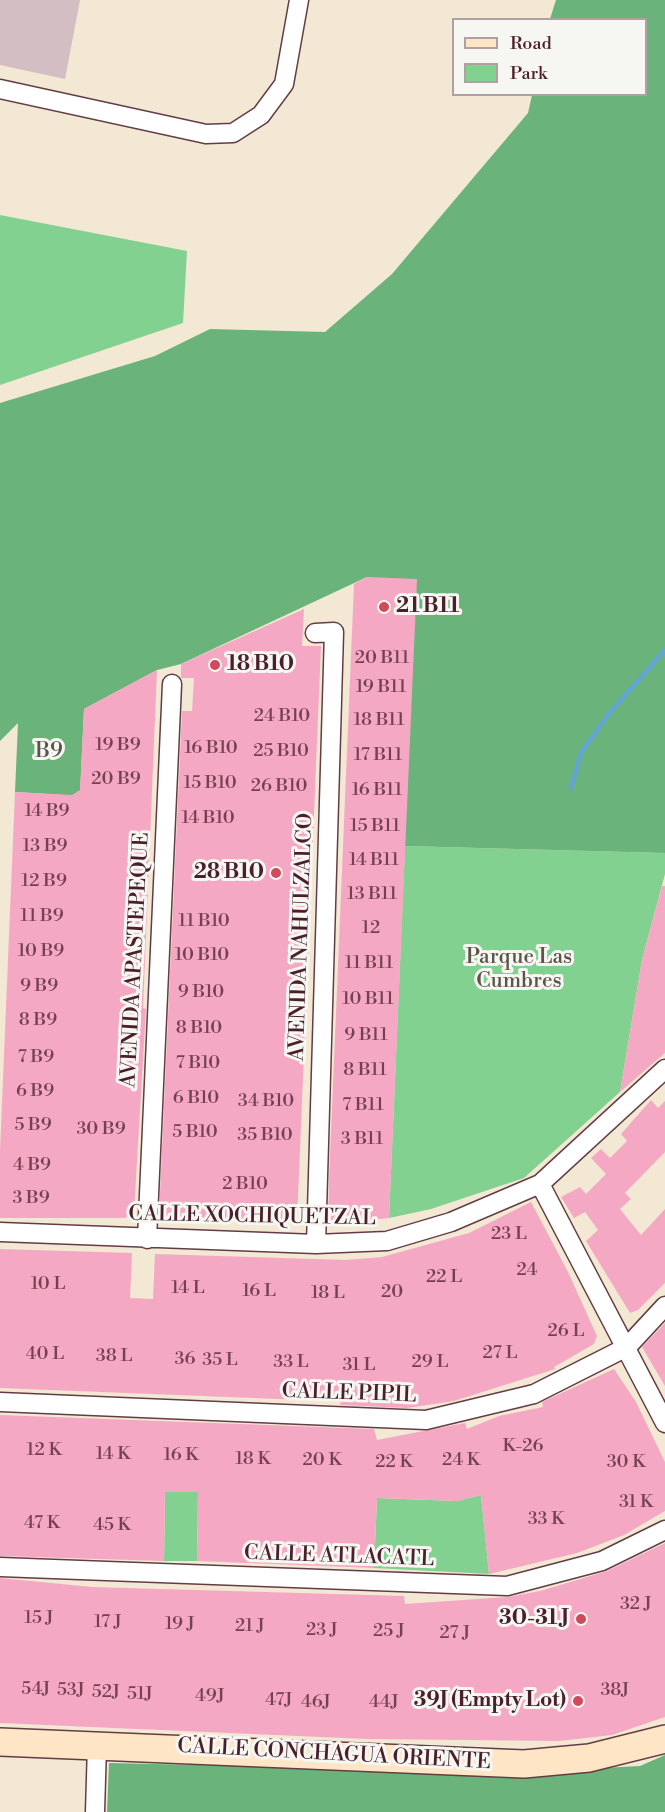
<!DOCTYPE html>
<style>
body{margin:0}
#map{position:relative;width:665px;height:1812px;overflow:hidden;background:#f2e8d4;font-family:"Libre Bodoni",serif}
canvas{display:block}
.legend{position:absolute;left:452px;top:18px;width:195px;height:78px;box-sizing:border-box;background:#f6f6f2;border:2px solid #b1a0a2;margin:0;padding:8px 10px;list-style:none;font-size:18px;color:#4a1f2b}
.legend li{display:flex;align-items:center;gap:12px;height:30px}
.legend b{width:30px;border:2px solid #b1a0a2}
</style>
<div id="map">
<canvas width="665" height="1812"></canvas>
<ul class="legend">
<li><b style="height:8px;background:#fde5c5"></b>Road</li>
<li><b style="height:16px;background:#83d190"></b>Park</li>
</ul>
</div>
<script>
const c = document.querySelector('canvas').getContext('2d');
c.lineJoin = 'round';
function paint(path, color) {
  c.fillStyle = color;
  c.fill(path, 'evenodd');
}
function trace(path, color, width, dash) {
  c.strokeStyle = color;
  c.lineWidth = width;
  c.lineCap = dash ? 'butt' : 'round';
  c.setLineDash(dash || []);
  c.stroke(path);
}
function drawText(font, color, halo, rows, align = 'center') {
  c.font = font + ' "Libre Bodoni",serif';
  c.lineWidth = 6;
  c.setLineDash([]);
  c.textBaseline = 'middle';
  c.strokeStyle = halo;
  c.fillStyle = color;
  for (const [text, x, y, turn = 0] of rows) {
    c.save();
    c.translate(x, y);
    c.rotate((+turn || 0) * Math.PI / 180);
    c.textAlign = isNaN(turn) ? turn : align;
    if (halo) c.strokeText(text, 0, 0);
    c.fillText(text, 0, 0);
    c.restore();
  }
}
paint(new Path2D(`
 M0 0H80L65 79 0 65Z`), '#d2bec3');
paint(new Path2D(`
 M0 215 187 251 183 323 0 385Z
 M405 846 665 853V874L642 960 620 1092 524 1178 431 1209 389 1218Z
 M165 1492H198L197 1561H164Z
 M481 1495 489 1574 374 1568 377 1498 457 1501Z`), '#83d190');
paint(new Path2D(`
 M556 0H665V853L405 846 367 577 181 664 157 670 84 709 80 796 15 792 18 723 0 741V403L155 356 210 329 325 332 392 274 528 113 532 95 646 94V20L550 19Z
 M665 1755V1812H107L109 1763 523 1772 640 1766Z`), '#6ab37a');
trace(new Path2D(`
 M571 788 581 753 608 715 665 650`), '#60a5d5', 4.5);
paint(new Path2D(`
 M367 577 417 579 389 1218 333 1224 328 1219 330 1156 354 584Z
 M304 609 302 646H321L297 1221 159 1216 182 711H192L194 678H181V664Z
 M157 670 143 1008 146 1009 134 1212 125 1218H0V1151L15 792 72 795 80 790 84 709Z
 M662 886H665V1053L620 1092 642 960Z
 M651 1100 658 1108 665 1101V1152L625 1193 631 1199 620 1209 641 1235 665 1209V1283L638 1310 630 1313 586 1241 598 1230 585 1212 574 1218 561 1197 580 1187 586 1194 606 1174 591 1158 601 1149 610 1158 627 1141 621 1134Z
 M531 1202 568 1272 597 1336 594 1344 554 1367 555 1369 454 1401 407 1408 340 1405 341 1402 329 1401 0 1388V1249L132 1253 130 1298 153 1299 155 1254 346 1260 382 1257 469 1233Z
 M665 1323V1386L642 1347Z
 M614 1369 636 1402 665 1462V1511L624 1535 577 1553 489 1574 481 1495 457 1501 377 1498 374 1568 197 1561 198 1492H165L164 1561 0 1556V1415L374 1429 377 1440 465 1423 467 1429 499 1416 543 1407 542 1402Z
 M665 1543V1717L612 1735 560 1741 367 1739 0 1723V1578L92 1587 404 1596 405 1604 507 1597 540 1591 607 1571Z`), '#f5a8c4');
const minor = new Path2D(`
 M0 89 206 134 233 133 261 115 284 84 299 0
 M315 633 334 632 316 1244
 M540 1184 665 1423
 M0 1232 316 1244 387 1241 451 1222 540 1184 665 1069
 M147 1239 172 684
 M0 1402 426 1420 534 1394 627 1347 665 1306
 M0 1567 507 1586 602 1561 665 1530
 M95 1812 97 1745`);
const secondary = new Path2D(`
 M0 1742 524 1764 589 1758 665 1739`);
trace(minor, '#633d44', 21);
trace(secondary, '#633d44', 30);
trace(minor, '#fff', 18);
trace(secondary, '#fde5c5', 27);
for (const [x, y, r, color] of [
 [384,607,6,"#d1495b"],
 [215,665,6,"#d1495b"],
 [276,873,6,"#d1495b"],
 [581,1619,6,"#d1495b"],
 [578,1701,6,"#d1495b"]
]) {
  const dot = new Path2D();
  dot.arc(x, y, r, 0, 2 * Math.PI);
  c.fillStyle = color;
  c.fill(dot);
  trace(dot, '#f6f6f2', 2);
}
drawText('18px', '#754151', null, [
 ["20 B11",382,659],
 ["19 B11",381,688],
 ["24 B10",282,717],
 ["18 B11",379,721],
 ["19 B9",118,746],
 ["16 B10",211,749],
 ["25 B10",281,752],
 ["17 B11",378,756],
 ["20 B9",116,780],
 ["15 B10",210,784],
 ["26 B10",279,787],
 ["16 B11",377,791],
 ["14 B9",47,812],
 ["14 B10",208,819],
 ["15 B11",375,827],
 ["13 B9",45,847],
 ["14 B11",374,861],
 ["12 B9",44,882],
 ["13 B11",372,895],
 ["11 B9",42,917],
 ["11 B10",204,922],
 ["12",371,929],
 ["10 B9",41,952],
 ["10 B10",202,956],
 ["11 B11",369,964],
 ["9 B9",39,987],
 ["9 B10",201,993],
 ["10 B11",368,1000],
 ["8 B9",38,1021],
 ["8 B10",199,1029],
 ["9 B11",366,1036],
 ["7 B9",36,1058],
 ["7 B10",198,1064],
 ["8 B11",365,1071],
 ["6 B9",35,1092],
 ["6 B10",196,1099],
 ["34 B10",266,1102],
 ["7 B11",363,1106],
 ["5 B9",33,1126],
 ["30 B9",101,1130],
 ["5 B10",195,1133],
 ["35 B10",265,1136],
 ["3 B11",362,1140],
 ["4 B9",32,1166],
 ["2 B10",245,1185],
 ["3 B9",31,1199],
 ["23 L",509,1235],
 ["24",527,1271],
 ["22 L",444,1278],
 ["10 L",48,1285],
 ["14 L",188,1289],
 ["16 L",259,1292],
 ["20",392,1293],
 ["18 L",328,1294],
 ["26 L",566,1332],
 ["27 L",500,1354],
 ["40 L",45,1355],
 ["38 L",114,1357],
 ["36",185,1360],
 ["35 L",220,1361],
 ["33 L",291,1363],
 ["29 L",430,1363],
 ["31 L",359,1366],
 ["K-26",523,1447],
 ["12 K",44,1451],
 ["14 K",113,1455],
 ["16 K",181,1456],
 ["18 K",253,1460],
 ["20 K",322,1461],
 ["24 K",461,1461],
 ["22 K",394,1463],
 ["30 K",626,1463],
 ["31 K",636,1503],
 ["33 K",546,1520],
 ["47 K",42,1524],
 ["45 K",112,1526],
 ["32 J",636,1605],
 ["15 J",39,1619],
 ["17 J",108,1623],
 ["19 J",180,1625],
 ["21 J",250,1627],
 ["23 J",322,1631],
 ["25 J",389,1632],
 ["27 J",455,1634],
 ["54J",36,1690],
 ["53J",71,1691],
 ["38J",615,1691],
 ["52J",106,1693],
 ["51J",140,1695],
 ["49J",210,1697],
 ["47J",279,1701],
 ["46J",316,1703],
 ["44J",384,1703]
]);
drawText('bold 21px', '#4a1f2b', '#f6f6f2', [
 ["21 B11",396,607,"left"],
 ["18 B10",227,665,"left"],
 ["28 B10",264,873],
 ["30-31 J",569,1619],
 ["39J (Empty Lot)",566,1701]
], 'right');
drawText('21px', '#5b5449', '#f6f6f2', [
 ["B9",49,752],
 ["Parque Las",519,958],
 ["Cumbres",519,982]
]);
drawText('21px', '#4a1f2b', '#f6f6f2', [
 ["AVENIDA NAHULZALCO",302,937,-88],
 ["AVENIDA APASTEPEQUE",136,960,-87],
 ["CALLE XOCHIQUETZAL",252,1217,1],
 ["CALLE PIPIL",349,1394,2],
 ["CALLE ATLACATL",339,1557,2],
 ["CALLE CONCHAGUA ORIENTE",334,1755,3]
]);
</script>
